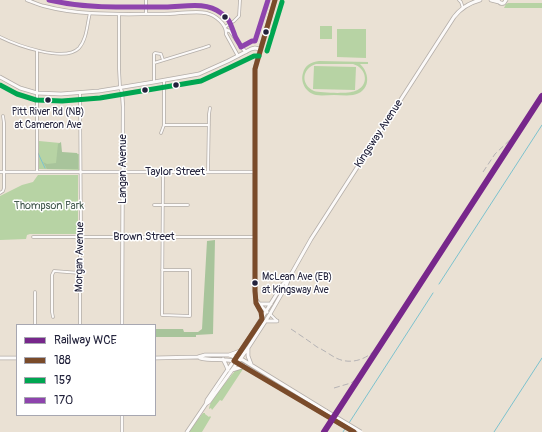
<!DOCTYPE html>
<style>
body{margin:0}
#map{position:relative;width:542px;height:432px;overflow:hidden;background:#eae1d4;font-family:Pangolin,sans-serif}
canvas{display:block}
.legend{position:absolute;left:16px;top:324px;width:140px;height:92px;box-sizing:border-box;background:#fff;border:1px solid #a7a7b1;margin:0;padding:5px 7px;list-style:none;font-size:12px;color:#22223b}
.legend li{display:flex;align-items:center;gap:8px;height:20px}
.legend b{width:20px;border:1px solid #a7a7b1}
</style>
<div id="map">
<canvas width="542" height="432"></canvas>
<ul class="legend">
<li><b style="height:5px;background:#77278b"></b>Railway WCE</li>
<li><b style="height:5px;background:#7a4b2a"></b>188</li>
<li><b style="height:5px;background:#00a651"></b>159</li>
<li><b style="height:5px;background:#8e44ad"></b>170</li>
</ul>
</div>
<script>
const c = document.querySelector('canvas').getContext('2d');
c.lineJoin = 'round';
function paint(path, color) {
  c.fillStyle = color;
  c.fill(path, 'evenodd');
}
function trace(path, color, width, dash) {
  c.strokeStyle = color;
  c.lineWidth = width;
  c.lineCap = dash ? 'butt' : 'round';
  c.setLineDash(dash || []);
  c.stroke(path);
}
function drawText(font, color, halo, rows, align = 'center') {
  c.font = font + ' Pangolin,sans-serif';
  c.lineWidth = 3;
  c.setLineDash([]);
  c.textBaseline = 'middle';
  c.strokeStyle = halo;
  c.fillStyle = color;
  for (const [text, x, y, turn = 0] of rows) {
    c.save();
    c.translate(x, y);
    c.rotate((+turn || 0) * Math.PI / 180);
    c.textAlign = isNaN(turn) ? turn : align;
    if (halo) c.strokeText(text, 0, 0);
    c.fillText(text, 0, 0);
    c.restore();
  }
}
paint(new Path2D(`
 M508 3H542V8H504L506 4Z
 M320 26H332V39H320Z
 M337 29H366V58L337 57Z
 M319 61 368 62V64H360C371 74 370 92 353 95 347 96 340 95 334 95 328 95 321 96 316 95 306 93 300 82 303 73 305 65 311 62 319 61ZM316 64H353C367 68 370 86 355 91 349 94 321 93 314 91 301 85 301 69 316 64Z
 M314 66 356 67 355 90 313 89Z
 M39 141 60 143V153L79 154V170L39 169Z
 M38 175H78V234H30L27 235 26 239 0 240V196L22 185 33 182Z
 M238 369H243L222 401 220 400 212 410 211 408 209 409C210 399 228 380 235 371Z
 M203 413H205V414L209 417 210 416 211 417 202 432H188Z`), '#b7d3a4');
paint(new Path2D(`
 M61 142 62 152 77 153 78 155V169H47L43 162 47 164 56 163 58 144Z
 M215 240 213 334 196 335V337H155V329H183L184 332H198L202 329 207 241Z`), '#a8c49b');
trace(new Path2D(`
 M38 153 45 168
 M439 284 542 125
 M349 423 433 293
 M343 432 346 427
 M494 432 542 358`), '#7cc2ce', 1);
const minor = new Path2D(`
 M146 0V14
 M459 0 461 2 463 8
 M119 14V69L120 87
 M225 27 234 21 239 16 240 0
 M0 37C16 45 65 63 79 48 87 39 87 24 90 13
 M154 63V54L155 53 161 54 163 60
 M154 81V63L203 48 209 46
 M164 125H209
 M161 133 164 125V81
 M37 171V51
 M208 172 209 114 210 108
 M0 193 3 191 4 188V123L3 116
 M154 205H188
 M33 237H255
 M162 270H190V316L162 315 163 172
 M35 292V325
 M270 314 277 321
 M53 317 52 312V275L54 271 80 273
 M80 325V241L81 233 80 93`);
const tertiary = new Path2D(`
 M27 0C33 2 39 5 44 6 81 16 120 14 157 14 164 14 172 14 179 13 188 13 197 11 206 13 215 15 227 24 226 34L238 56
 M226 30 230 31 243 49 246 52
 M120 87 122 92 123 107 122 325
 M0 172H255
 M122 415V432`);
const secondary = new Path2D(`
 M491 0 499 2
 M498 0C499 3 501 4 504 3L506 0
 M0 77 20 88 37 93 61 94 99 91 154 82 199 74 228 61 251 49 255 48 260 49
 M256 300 261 306 267 312
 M259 304H271
 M262 319 261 312 256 303 255 291V69L257 60 275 0
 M265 321H277
 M248 348V356L251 364
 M229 355 240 351
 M0 358H17
 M155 358 198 357 205 355H229L243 360 326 411
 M200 358C212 361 225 358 238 362L324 414
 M223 359 226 365 228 370
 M232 370 245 366
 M206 404 207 400 250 337 283 284 288 279
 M187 432 206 404 209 402 248 348 270 314 286 286 289 278 311 239 454 17C460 9 469 3 480 0`);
trace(minor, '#b4aea9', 3.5);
trace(tertiary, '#b4aea9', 4);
trace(secondary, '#b4aea9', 4.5);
trace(minor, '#fcfaf9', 2);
trace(tertiary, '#fcfaf9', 2.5);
trace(secondary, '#fcfaf9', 3);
trace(new Path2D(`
 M483 172 495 154 514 136
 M291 329C300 335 309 341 317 347 324 350 330 355 336 358 350 365 366 360 376 349
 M334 388 351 383 359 377
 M326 432 542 99`), '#b4b2b4', 1, [6, 3]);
const secondaryBridge = new Path2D(`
 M326 411 361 432
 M324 414 354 432`);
trace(secondaryBridge, '#b4aea9', 4.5, []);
trace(secondaryBridge, '#fcfaf9', 3);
trace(new Path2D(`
 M275 0 255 69V291L256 303 261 312 262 319 234 361 354 432`), '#7a4b2a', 5);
trace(new Path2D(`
 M267 51 282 2
 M0 85 17 94 36 100 62 101 100 98 201 81 231 67 254 56H259`), '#00a651', 5);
trace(new Path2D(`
 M49 0C71 5 93 7 116 7 132 7 149 7 165 7 184 7 205 1 221 13 231 20 230 24 234 33 235 38 239 42 241 47L252 41H255L268 0`), '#8e44ad', 5);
trace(new Path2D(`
 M324 432 542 96`), '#77278b', 6);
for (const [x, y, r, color] of [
 [225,17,3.5,"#22223b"],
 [266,32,3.5,"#22223b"],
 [176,85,3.5,"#22223b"],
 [145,90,3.5,"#22223b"],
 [48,100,3.5,"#22223b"],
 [255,283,3.5,"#22223b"]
]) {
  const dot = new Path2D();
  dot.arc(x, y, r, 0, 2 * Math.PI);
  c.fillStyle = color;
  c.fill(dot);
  trace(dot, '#fff', 1.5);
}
drawText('10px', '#22223b', '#fff', [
 ["Pitt River Rd (NB)",48,112],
 ["at Cameron Ave",48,125],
 ["McLean Ave (EB)",262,277,"left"],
 ["at Kingsway Ave",262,290,"left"]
]);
drawText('11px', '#22223b', '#fff', [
 ["Kingsway Avenue",379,134,-57],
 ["Langan Avenue",123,169,-90],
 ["Taylor Street",175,172],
 ["Brown Street",144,237],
 ["Morgan Avenue",80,257,-89]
]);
drawText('11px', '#475c52', '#fff', [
 ["Thompson Park",49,206]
]);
</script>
